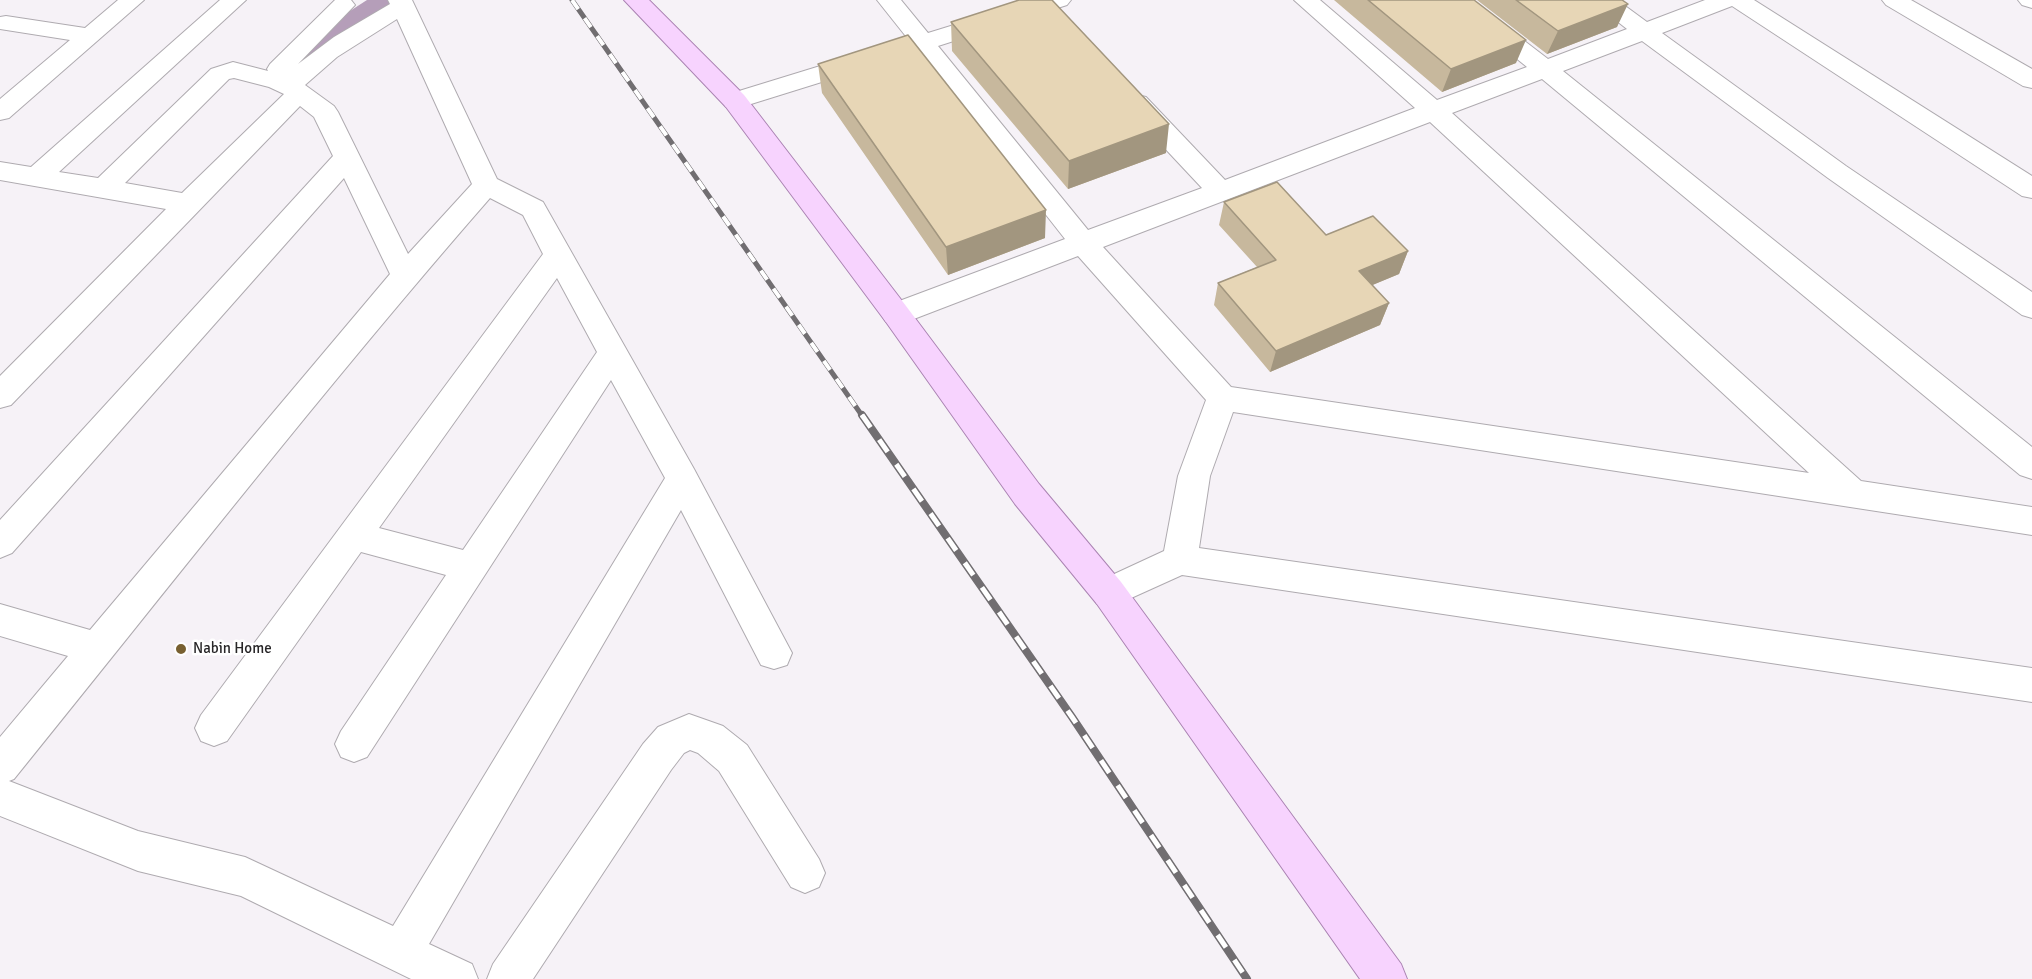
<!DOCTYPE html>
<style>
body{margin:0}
canvas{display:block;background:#f6f2f7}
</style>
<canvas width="2032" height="979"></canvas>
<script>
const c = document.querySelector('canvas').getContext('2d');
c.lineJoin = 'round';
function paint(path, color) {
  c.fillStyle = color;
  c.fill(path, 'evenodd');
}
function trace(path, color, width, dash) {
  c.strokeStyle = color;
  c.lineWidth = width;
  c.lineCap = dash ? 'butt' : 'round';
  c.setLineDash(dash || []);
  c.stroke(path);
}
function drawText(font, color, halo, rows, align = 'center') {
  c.font = font + ' Signika,sans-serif';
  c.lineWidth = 5;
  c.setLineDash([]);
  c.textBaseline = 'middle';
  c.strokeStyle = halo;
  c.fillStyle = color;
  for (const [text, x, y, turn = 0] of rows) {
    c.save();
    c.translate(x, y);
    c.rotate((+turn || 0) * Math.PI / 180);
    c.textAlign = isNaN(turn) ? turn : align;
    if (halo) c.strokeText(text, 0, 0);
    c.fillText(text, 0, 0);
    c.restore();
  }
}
paint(new Path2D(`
 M367 0H405L400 7 312 65 300 68 288 65 283 58 288 51Z`), '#b59eb9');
const minor = new Path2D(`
 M118 0H144L9 118 0 120V99L70 40 0 29V17L6 16 85 28Z
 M220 0H246L59 172 98 178 211 69 233 62 268 71 267 69 270 64 335 0H351L355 5 298 64 334 37 390 4 388 0H412L497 179 543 202 694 469 792 653 787 665 774 669 761 665 681 510 429 944 472 964 478 979H411L241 896 138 871 0 816V737L68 656 0 636V604L90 630 390 274 344 178 12 553 0 558V520L333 156 314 117 300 106 11 405 0 408V376L166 209 0 180V162L31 167ZM397 19 472 184 408 254 338 112 334 106 305 85 337 57ZM234 78 269 87 284 94 182 193 125 183 229 79ZM490 198 523 215 543 254 201 715 195 728 201 741 214 746 227 741 361 552 446 575 341 731 335 744 341 757 354 762 367 757 611 380 665 478 393 926 245 857 138 831 9 781 14 779C171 585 325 387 490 198ZM557 278 597 352 463 550 379 528Z
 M877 0H901L928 33 1035 0H1071L1067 5 938 46 1088 230 1202 188 1128 109 1124 103 1128 97 1137 95 1146 97 1225 180 1415 108 1294 0H1320L1437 100 1527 67 1444 0H1471L1548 59 1627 29 1590 0H1617L1647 22 1705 0H1754L2032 176V198L2022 196 1732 6 1662 33 1846 166 2032 292V318L2022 315 1828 178 1642 41 1563 71 2032 447V479L2020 475 1542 79 1452 113 1861 481 2032 507V535L1233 412 1210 476 1199 548 2032 668V702L1182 575 1109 608 1097 604 1091 593 1097 582 1164 551 1178 476 1206 400 1078 256 906 322 896 325 886 322 881 314 886 306 1065 239 918 52 735 109 726 107 722 101 726 95 908 39ZM1430 122 1809 473 1231 387 1103 247Z
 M1882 0H1911L2032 69V88L2023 86 1886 5Z
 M2018 0H2032V8L2022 5Z
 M689 714 723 726 747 745 819 859 825 873 819 887 805 893 791 887 719 771 698 753 690 750 684 753 671 770 533 979H487L493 964 643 744 658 727Z`);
const major = new Path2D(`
 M624 0H649L744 95 906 306 1039 484 1121 582 1401 964 1407 979H1360L1097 604 1015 504 886 322 726 107Z`);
trace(minor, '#afabb0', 2);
trace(major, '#ab84b3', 2);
paint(minor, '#fff');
paint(major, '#f7d3fe');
const railFar1 = new Path2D(`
 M572 0 863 417`);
const rail = new Path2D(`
 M862 415 1072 717 1247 979`);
trace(railFar1, '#716e71', 5);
trace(rail, '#716e71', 8);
trace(railFar1, '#fff', 4, [11]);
trace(rail, '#fff', 5, [15]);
paint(new Path2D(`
 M1334 0H1474L1516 63 1442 92Z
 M1477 0H1622L1617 27 1547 54Z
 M951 22 1166 153 1068 189 952 51Z
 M818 64 1045 238 948 275 822 93Z
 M1224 202 1326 235 1408 251 1399 274 1372 285 1389 303 1380 325 1270 372 1214 305 1218 283 1257 267 1219 225Z`), '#c7b89d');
paint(new Path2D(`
 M1628 4 1617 27 1547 54 1558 31Z
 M1526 40 1516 63 1442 92 1451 69Z
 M1169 124 1166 153 1068 189 1069 161Z
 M1046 210 1045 238 948 275 946 247Z
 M1408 251 1399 274 1351 294 1359 271Z
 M1389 303 1380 325 1270 372 1276 351Z`), '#a2967f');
const building = new Path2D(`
 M1019 0H1052L1169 124 1069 161 951 22Z
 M1368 0H1474L1526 40 1451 69Z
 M1516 0H1622L1628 4 1558 31Z
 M908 35 1046 210 946 247 818 64Z
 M1277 182 1326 235 1373 216 1408 251 1359 271 1389 303 1276 351 1218 283 1276 260 1224 202Z`);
paint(building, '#e7d6b6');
trace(building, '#a2967f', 1.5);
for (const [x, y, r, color] of [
 [181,649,6,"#786031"]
]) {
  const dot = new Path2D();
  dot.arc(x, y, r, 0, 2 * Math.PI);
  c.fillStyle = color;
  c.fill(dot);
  trace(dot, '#fff', 2);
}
drawText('15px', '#282628', '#fff', [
 ["Nabin Home",193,649]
], 'left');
</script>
